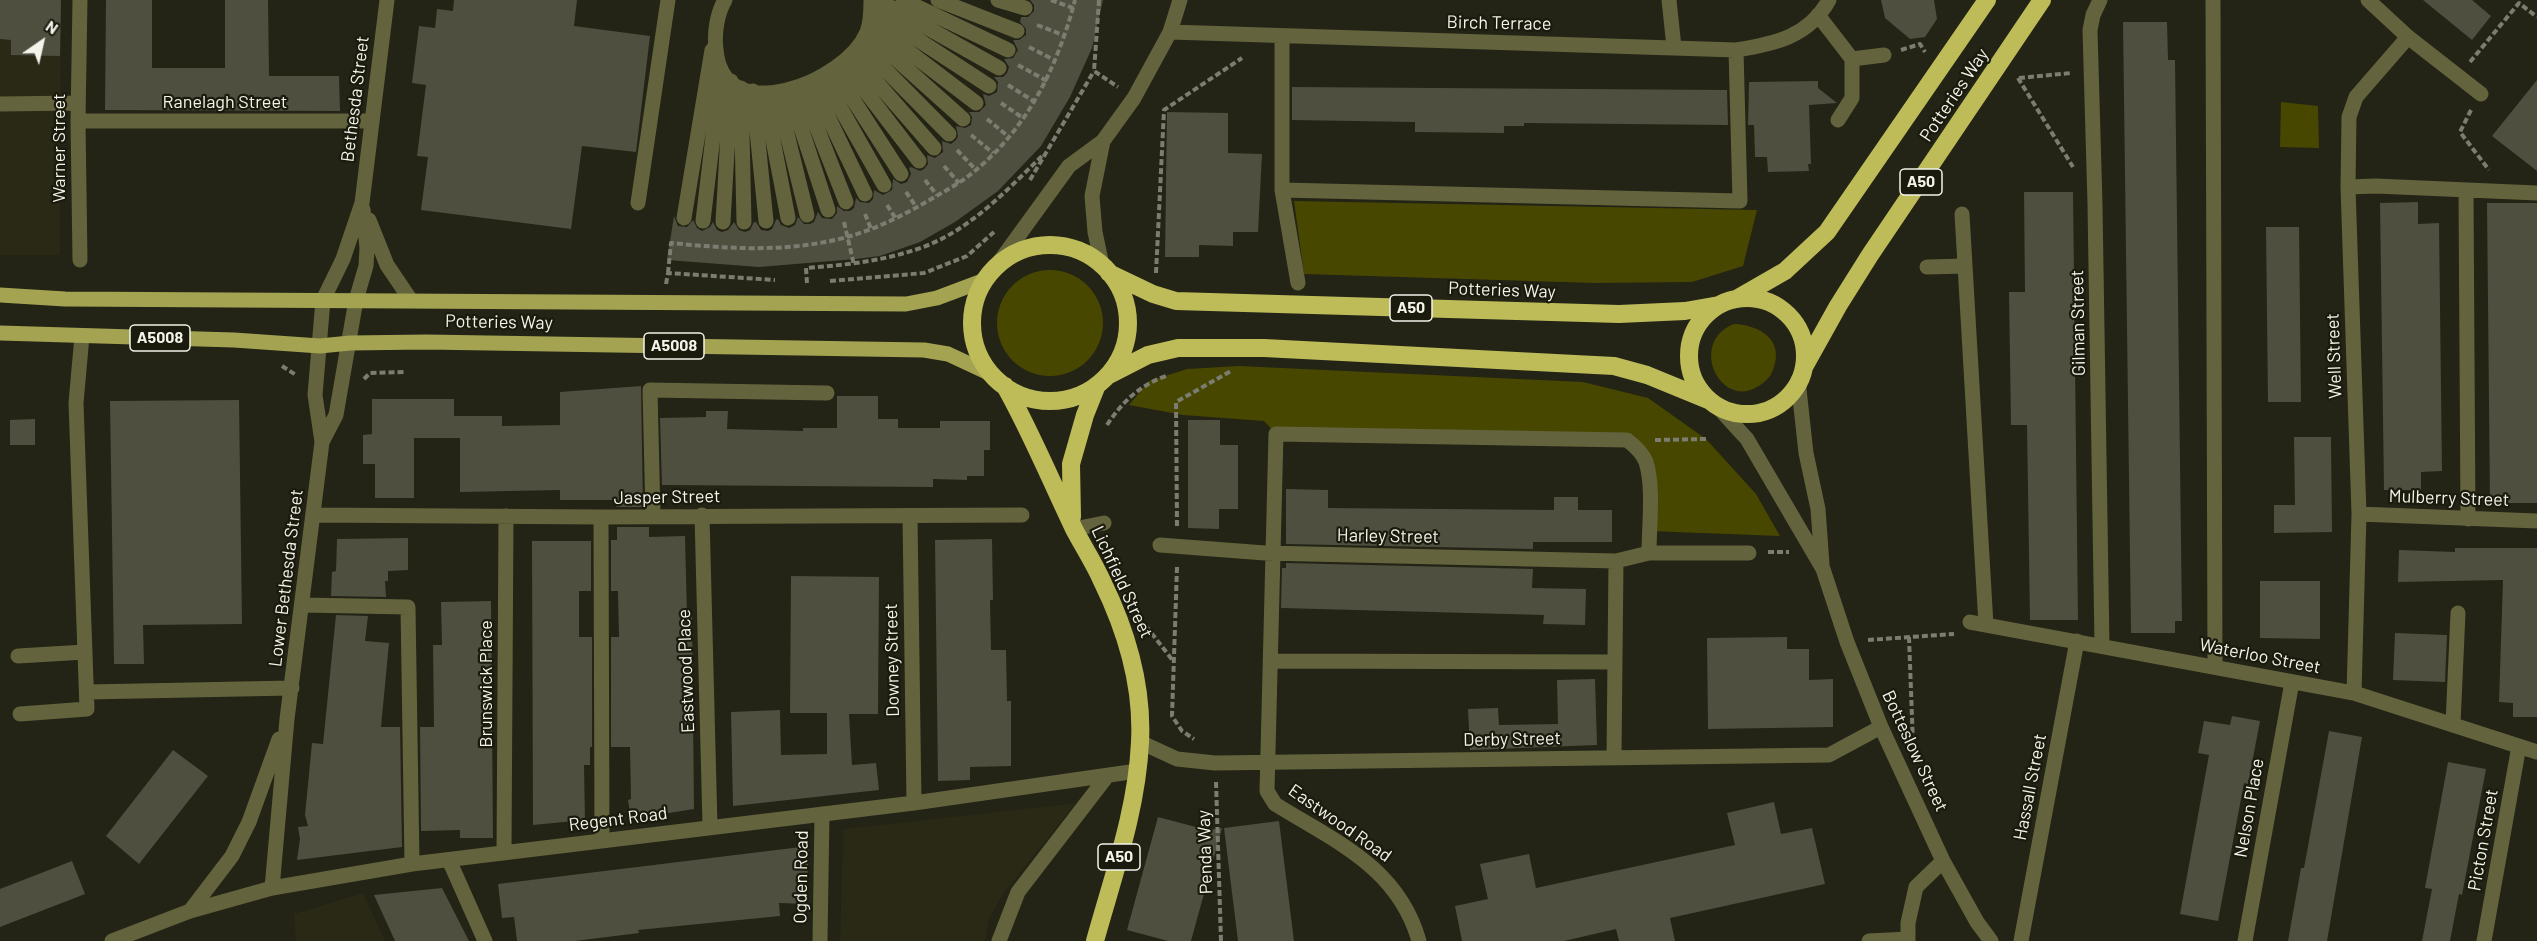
<!DOCTYPE html>
<style>
body{margin:0}
#map{position:relative;width:2537px;height:941px;overflow:hidden;background:#232316;font-family:Barlow,sans-serif}
canvas{display:block}
.north{position:absolute;left:12px;top:12px;width:60px;height:60px;-webkit-text-stroke:4px #1a1a0d;paint-order:stroke;rotate:34deg;font-size:16px;font-weight:700;line-height:24px;text-align:center;color:#f4f4eb}
.north::after{content:'';display:block;margin:auto;width:21px;height:27px;background:#f4f4eb;clip-path:polygon(50% 0,100% 100%,50% 72%,0 100%)}
</style>
<div id="map">
<canvas width="2537" height="941"></canvas>
<div class="north">N</div>
</div>
<script>
const c = document.querySelector('canvas').getContext('2d');
c.lineJoin = 'round';
function paint(path, color) {
  c.fillStyle = color;
  c.fill(path, 'evenodd');
}
function trace(path, color, width, dash) {
  c.strokeStyle = color;
  c.lineWidth = width;
  c.lineCap = dash ? 'butt' : 'round';
  c.setLineDash(dash || []);
  c.stroke(path);
}
function drawText(font, color, halo, rows, align = 'center') {
  c.font = font + ' Barlow,sans-serif';
  c.lineWidth = 4.5;
  c.setLineDash([]);
  c.textBaseline = 'middle';
  c.strokeStyle = halo;
  c.fillStyle = color;
  for (const [text, x, y, turn = 0] of rows) {
    c.save();
    c.translate(x, y);
    c.rotate((+turn || 0) * Math.PI / 180);
    c.textAlign = isNaN(turn) ? turn : align;
    if (halo) c.strokeText(text, 0, 0);
    c.fillText(text, 0, 0);
    c.restore();
  }
}
paint(new Path2D(`
 M0 0H61L60 255H0Z
 M1076 803 1003 894 989 919 985 941H840L843 829Z
 M363 893 385 941H296L294 914Z`), '#292915');
paint(new Path2D(`
 M2281 102 2318 106 2319 148 2280 147Z
 M1294 201 1757 210 1743 266 1692 282 1595 283 1304 274Z
 M997 323a53 53 0 1 1 106 0a53 53 0 1 1-106 0Z
 M1734 324C1760 325 1785 340 1773 370 1770 378 1764 383 1757 387 1720 409 1688 342 1734 324Z
 M1239 366 1583 382 1648 398 1706 439 1756 494 1780 536 1649 531V482L1627 440 1276 434 1264 421 1183 415 1129 405 1149 381 1187 369Z`), '#484700');
paint(new Path2D(`
 M0 0H61L60 56 11 55V40L0 39Z
 M106 0H152V68H225V0H268L269 76H339L340 111 105 110Z
 M454 0H577L574 26 650 36 636 152 582 146 571 229 421 210 428 157 417 156 426 85 412 83 419 26 435 28 437 9 453 11Z
 M1030 0H1103L1092 48 1070 97 1041 146 998 191 955 222 920 242 880 256 856 259 759 267 667 260 674 216 678 226 687 227 693 220 697 228 702 231 710 227 713 222 717 230 722 232 728 230 734 222 739 230 745 232 750 230 754 222H756L761 230 768 231 772 229 776 220 778 219 781 225 789 228 795 225 798 217 804 224H810L814 222 818 212 822 218 832 219 837 213V206L844 211H850L854 208 856 198 860 202 869 203 873 199 874 190 883 195 892 190 893 179 901 184 907 182 911 174 909 168 911 167 920 171 924 169 928 164 927 155 935 158 943 152 942 141 951 144 956 140 958 136 956 126 965 128 971 125 972 117 969 112H979L986 105 983 94 989 96 997 92 998 82 994 77H1003L1007 73 1009 67 1004 59 1013 58 1018 50 1013 40H1019L1026 35V29L1020 22 1021 17H1028L1034 11V5Z
 M1881 0H1934L1937 19 1925 37 1910 39 1885 18Z
 M2423 0H2472L2491 16 2472 40Z
 M2123 22H2167L2168 60H2175L2182 621H2175V633H2131Z
 M2537 80V171L2492 136Z
 M1818 81V88L1837 103 1809 105 1811 164H1808L1809 171 1768 172 1767 157H1755L1754 125H1748L1749 82Z
 M1292 87 1727 90 1728 125 1524 123V126H1504V133L1415 132V122L1292 120Z
 M1167 112 1228 113V153L1262 154 1258 232H1233V246L1199 245V257H1165Z
 M2024 192H2073L2078 620H2030L2027 425H2011L2009 292H2025Z
 M2418 202V224L2439 223 2442 471 2421 472V490H2384L2380 203Z
 M2487 203H2537V503H2490Z
 M2266 227H2299L2301 402H2268Z
 M641 386 643 507H616V500H560V490L460 492V438H414V498H375V464H363V435L372 434V399H454V416H502V426L560 425V392Z
 M837 396H878V419H898V428H940V421H990V450H984V476H967V480L933 479V487L662 485 660 418 706 417V411H728L727 429 803 431V428H837Z
 M239 400 242 624 143 625 144 664H114L110 401Z
 M35 419V445H10V420Z
 M1188 420H1220V445H1238V509H1219V529L1188 528Z
 M2294 437H2331L2332 532 2274 533V505H2295Z
 M1286 489 1328 490V508L1554 510V497H1578V510H1612V542H1533V549L1286 544Z
 M617 527H649V537L685 536 687 617H692L694 809 631 819 628 800 631 799 630 747H611V637H619L618 591H611V540H617Z
 M408 538V570L388 571V581H385L386 597 331 596 332 572 336 571 337 539Z
 M992 539 993 600H990L991 650H1006L1007 701H1011V766L970 767V780L938 781 935 540Z
 M532 541H591V591H579V637H592V747H590V765H584L585 820 533 825Z
 M2455 548H2537V717H2513V703L2499 702 2503 580 2398 582 2399 550 2455 552Z
 M1286 563 1533 569 1532 588 1586 589 1585 625 1543 624 1544 615 1281 608 1282 568H1286Z
 M791 576 879 577 878 714H849L852 765 876 763 879 790 733 806 731 712 780 710 781 755 827 754V713H790Z
 M2260 581H2320V639L2260 638Z
 M491 601 493 838H460V830L421 831 420 727H434L433 645H442L441 602Z
 M336 615 368 616 365 641 389 643 381 727H400L402 847 297 860 300 839 298 827 308 826 305 815 312 743 323 744Z
 M2395 633 2447 635 2445 682 2393 680Z
 M1787 637V649H1809V680L1833 679V727L1708 729 1707 638Z
 M1595 679 1597 745 1470 750 1468 709 1498 708 1499 725 1558 724 1557 680Z
 M2232 716 2260 721 2248 784 2244 783 2218 921 2180 914 2209 755 2198 753 2204 721 2230 725Z
 M2329 731 2362 737 2327 941H2288L2301 868H2304Z
 M173 750 208 776 139 864 106 836Z
 M2448 762 2486 769 2462 895 2459 894 2450 941H2422L2432 889 2425 888Z
 M1774 802 1781 834 1812 828 1825 884 1670 918 1675 941H1619L1616 929 1564 941H1462L1455 906 1488 899 1480 864 1529 854 1536 888 1735 845 1727 813Z
 M1158 817 1207 830 1222 828 1191 941H1168L1127 930Z
 M1279 821 1294 941H1238L1224 828Z
 M809 846 806 904 779 903 780 916 638 930 639 933 575 941H517L514 917 502 918 498 884Z
 M72 861 85 894 0 927V889Z
 M442 888 469 941H395L374 895Z`), '#4f4f40');
trace(new Path2D(`
 M1051 0 1073 8
 M1099 0 1094 71 1118 87
 M1037 25 1066 36
 M1029 47 1056 61
 M1901 50 1920 44 1925 52
 M2470 62 2519 3 2537 17
 M1018 65 1047 81
 M2018 78 2073 167
 M2019 78 2071 73
 M1008 85 1035 102
 M1001 103 1023 118
 M2471 110 2460 132 2489 170
 M987 119 1009 137
 M971 135 993 153
 M957 150 976 170
 M944 166 959 183
 M925 180 937 195
 M1030 180 1094 71
 M906 192 917 208
 M887 205 896 219
 M865 214 871 229
 M844 222 854 265
 M668 273 671 243C723 248 774 252 825 242 861 236 895 220 926 202 943 192 961 183 976 170 1029 126 1058 65 1075 0
 M1156 273 1164 110 1242 58
 M830 281 924 273 967 256 994 232
 M807 283 806 268C845 265 885 261 923 247 970 230 1007 190 1042 156
 M666 284 668 273 775 280
 M282 366 296 375
 M364 379 370 373 405 372
 M1107 425C1122 402 1140 385 1166 376
 M1655 440 1706 439
 M1177 526 1176 402 1231 371
 M1768 552H1789
 M1177 567 1172 716 1182 731 1194 739
 M1146 626 1174 662
 M1909 637 1913 744
 M1868 640 1954 634
 M1216 782 1221 941`), '#7c7c71', 4, [6, 3]);
trace(new Path2D(`
 M80 0 78 121 80 260
 M725 0C717 13 714 34 716 49 722 131 846 83 867 32 871 22 871 11 871 0
 M878 0 999 68
 M903 0 1008 50
 M938 0 1017 31
 M998 0 1025 8
 M1669 0 1674 47
 M2100 0 2093 15 2090 30 2095 204 2102 646
 M2213 0 2215 666
 M2368 0 2408 37 2481 94
 M871 9 989 86
 M1818 15 1852 59V98L1838 120
 M870 22 976 103
 M1170 32 1736 50C1774 44 1809 37 1829 0
 M867 33 963 119
 M1282 37V190L1298 283
 M860 44 949 134
 M852 54 934 148
 M1852 59 1884 55
 M843 62 919 161
 M834 70 901 174
 M823 77 884 185
 M812 83 865 194
 M801 87 846 202
 M741 88 744 222
 M753 91 766 221
 M789 91 828 210
 M764 93 788 218
 M777 93 807 215
 M0 104 78 103
 M78 121H372
 M2348 187 2376 186 2537 193
 M1282 190 1740 201 1736 50
 M2466 191 2468 519
 M638 203 668 0
 M1962 214 1986 625
 M684 218 712 50
 M369 220 387 265 410 299
 M703 221 721 69
 M723 222 731 81
 M1102 265 1095 232 1092 196 1103 141
 M1927 267 1965 266
 M995 268 1069 166 1103 141 1134 98 1170 32 1180 0
 M1798 380 1806 453 1818 509 1822 564
 M1715 404 1747 439 1823 569 1847 642 1881 727 1943 861 1977 922 1991 941
 M322 442 336 415 356 300 366 266 367 248 363 209
 M2359 514 2537 521
 M313 515 601 517 1022 515
 M702 515 710 826
 M653 516 650 390 827 393
 M910 516 914 803
 M601 517 602 841
 M1074 529 1104 523
 M1160 545 1265 553 1616 561 1649 553H1749
 M302 605 408 607 412 864
 M1970 622 2354 693 2537 752
 M18 656 85 652
 M1270 661 1615 662
 M87 692 292 688
 M2354 693 2359 514 2348 187 2349 117 2356 97 2408 37
 M20 714 87 709 76 403 82 336
 M2453 724 2458 613
 M1140 742 1177 759 1215 763 1829 755 1881 727
 M1614 756 1616 561
 M504 852 506 516
 M449 860 485 941
 M272 888 287 719 322 442 315 395 323 300 343 259 362 203 387 0
 M190 911 232 856 249 822 279 739
 M112 941 190 911 272 888 412 864 914 803 1137 771
 M820 941 822 814
 M999 941 1018 892 1108 775
 M1419 941C1398 867 1336 842 1275 804L1267 791 1276 434 1627 440C1635 446 1642 452 1646 462 1654 487 1649 526 1649 553
 M1869 941 1908 939
 M1908 941V923L1916 887 1943 861
 M2021 941 2077 641
 M2245 941 2292 682
 M2484 941 2519 746`), '#63633d', 15);
trace(new Path2D(`
 M0 295 65 299 906 304 937 298 985 280
 M0 333 234 340 320 346 350 343 426 342 924 350 948 354 993 375`), '#a3a352', 15);
trace(new Path2D(`
 M972 323a78 78 0 1 1 156 0a78 78 0 1 1-156 0Z
 M1109 273 1153 294 1176 301 1619 314 1685 311 1719 305
 M1738 298 1785 271 1827 232 1987 0
 M1689 356a58 58 0 1 1 116 0a58 58 0 1 1-116 0Z
 M1804 367 1838 306 1870 255 2042 0
 M1107 376 1148 355 1178 348H1264L1614 366 1647 375 1708 400
 M1005 386C1031 432 1051 481 1074 529 1083 546 1094 563 1102 581 1127 632 1143 685 1140 742 1137 810 1113 876 1095 941
 M1072 517 1071 464 1085 415 1097 385`), '#bdbc59', 18);
for (const [x, y, w] of [
 [1921,182,42],
 [1411,308,42],
 [160,338,60],
 [674,346,60],
 [1119,857,42]
]) {
  const box = new Path2D();
  box.roundRect(x - w / 2, y - 13, w, 26, 4.5);
  c.fillStyle = '#1a1a0d';
  c.fill(box);
  trace(box, '#f4f4eb', 1.5);
}
drawText('bold 16px', '#f4f4eb', null, [
 ["A50",1921,182],
 ["A50",1411,308],
 ["A5008",160,338],
 ["A5008",674,346],
 ["A50",1119,857]
]);
drawText('18px', '#f4f4eb', '#1a1a0d', [
 ["Birch Terrace",1499,23,1],
 ["Potteries Way",1954,95,-56],
 ["Bethesda Street",355,99,-83],
 ["Ranelagh Street",225,102],
 ["Warner Street",59,148,-90],
 ["Potteries Way",1502,290,2],
 ["Potteries Way",499,322,1],
 ["Gilman Street",2078,323,-91],
 ["Well Street",2334,356,-92],
 ["Jasper Street",667,497,-1],
 ["Mulberry Street",2449,498,2],
 ["Harley Street",1388,536,1],
 ["Lower Bethesda Street",286,578,-83],
 ["Lichfield Street",1122,582,65],
 ["Waterloo Street",2260,656,11],
 ["Downey Street",892,660,-91],
 ["Eastwood Place",686,671,-92],
 ["Brunswick Place",486,684,-90],
 ["Derby Street",1512,739,-1],
 ["Botteslow Street",1915,751,65],
 ["Hassall Street",2030,787,-79],
 ["Nelson Place",2249,808,-80],
 ["Regent Road",618,819,-7],
 ["Eastwood Road",1340,823,35],
 ["Picton Street",2483,840,-80],
 ["Penda Way",1205,852,-92],
 ["Ogden Road",801,877,-89]
]);
</script>
